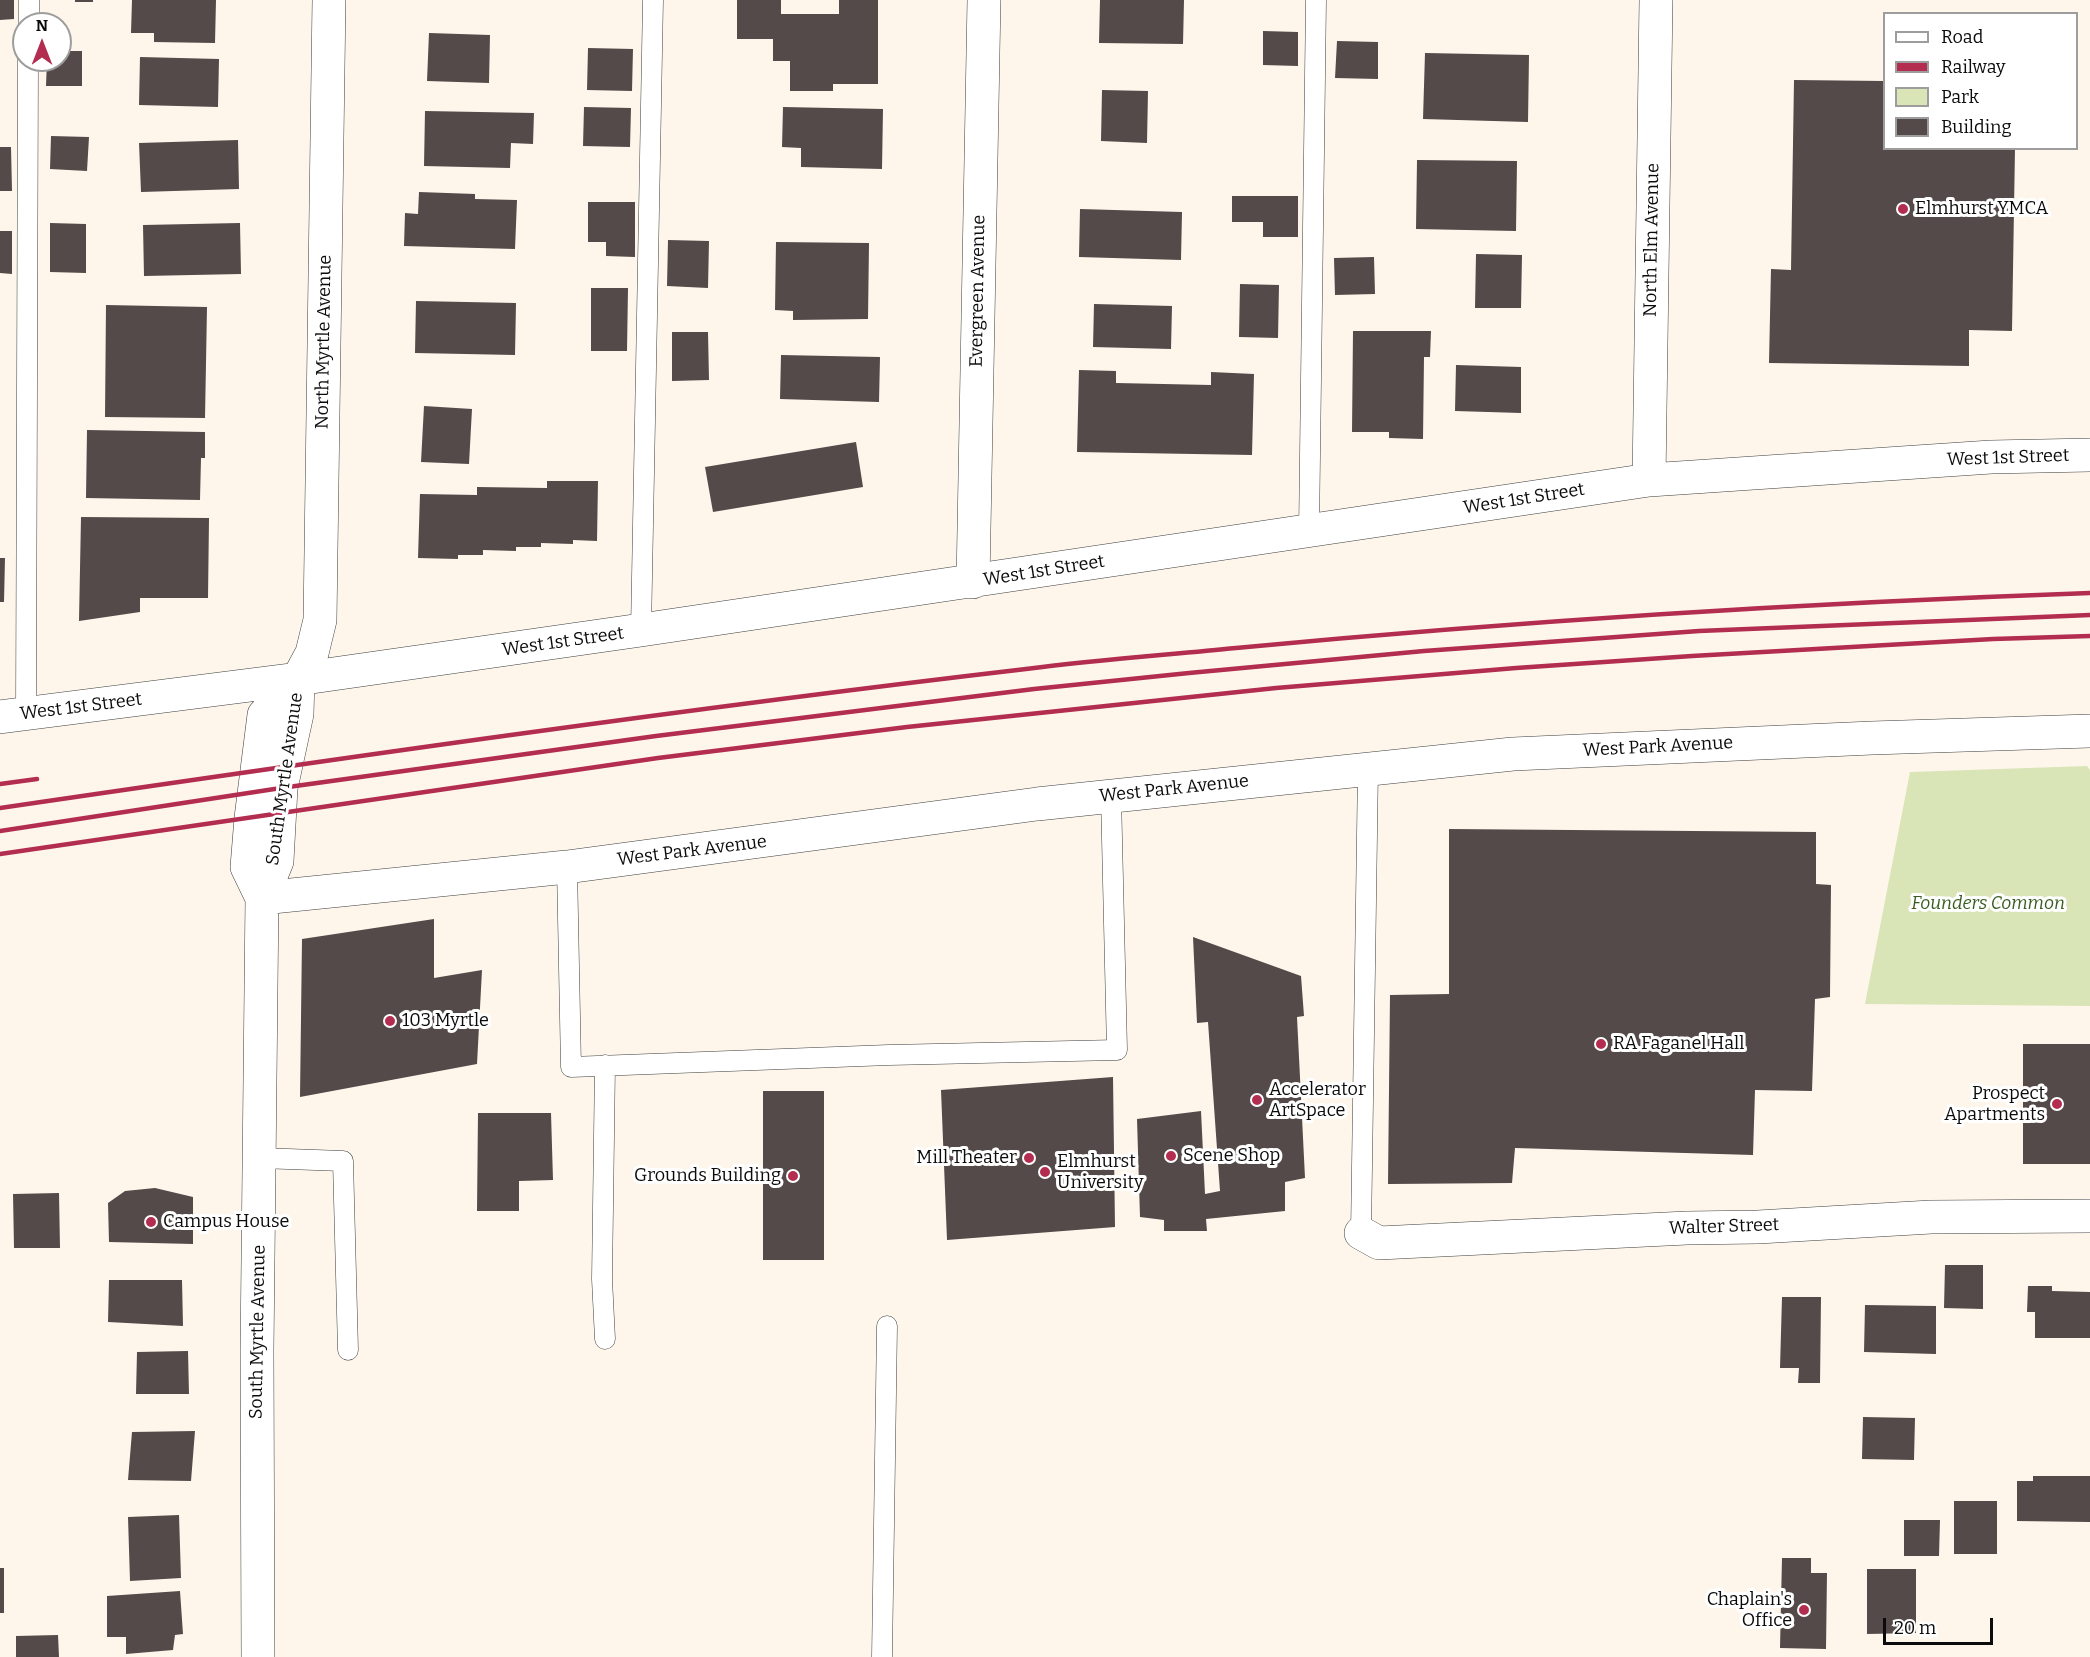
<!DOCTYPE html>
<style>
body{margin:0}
#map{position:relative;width:2090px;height:1657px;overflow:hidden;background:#fef6eb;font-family:Bitter,serif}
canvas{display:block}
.legend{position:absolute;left:1883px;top:12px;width:195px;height:138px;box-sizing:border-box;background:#fff;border:2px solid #9d9d9d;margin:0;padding:8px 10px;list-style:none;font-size:18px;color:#0b0b0b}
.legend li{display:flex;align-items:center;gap:12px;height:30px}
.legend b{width:30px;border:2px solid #9d9d9d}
.north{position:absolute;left:12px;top:12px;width:60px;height:60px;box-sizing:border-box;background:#fff;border:2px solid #9d9d9d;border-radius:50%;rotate:0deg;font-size:16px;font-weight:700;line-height:24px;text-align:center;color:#0b0b0b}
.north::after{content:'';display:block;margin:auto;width:21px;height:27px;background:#b22d4f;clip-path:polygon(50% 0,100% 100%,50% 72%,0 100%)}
.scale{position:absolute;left:1883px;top:1618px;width:110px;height:27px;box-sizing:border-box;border:3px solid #0b0b0b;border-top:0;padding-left:8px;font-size:18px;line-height:21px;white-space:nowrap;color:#0b0b0b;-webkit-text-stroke:4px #fff;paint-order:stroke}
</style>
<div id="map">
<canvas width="2090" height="1657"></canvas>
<ul class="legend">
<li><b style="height:8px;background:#fff"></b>Road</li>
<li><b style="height:8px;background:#b22d4f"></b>Railway</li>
<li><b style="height:16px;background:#d9e5b7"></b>Park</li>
<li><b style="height:16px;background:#534a49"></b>Building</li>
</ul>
<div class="north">N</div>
<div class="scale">20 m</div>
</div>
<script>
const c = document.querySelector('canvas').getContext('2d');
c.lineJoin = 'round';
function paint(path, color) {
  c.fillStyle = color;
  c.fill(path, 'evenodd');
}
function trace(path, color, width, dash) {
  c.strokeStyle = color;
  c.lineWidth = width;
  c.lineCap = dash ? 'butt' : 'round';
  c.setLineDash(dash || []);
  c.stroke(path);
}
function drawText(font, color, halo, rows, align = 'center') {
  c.font = font + ' Bitter,serif';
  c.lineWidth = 6;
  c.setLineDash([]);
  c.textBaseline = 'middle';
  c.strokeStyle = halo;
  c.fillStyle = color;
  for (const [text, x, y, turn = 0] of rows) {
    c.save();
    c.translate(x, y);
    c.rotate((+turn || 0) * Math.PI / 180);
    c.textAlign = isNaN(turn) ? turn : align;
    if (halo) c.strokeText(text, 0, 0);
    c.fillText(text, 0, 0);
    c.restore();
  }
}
paint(new Path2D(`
 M2087 766 2090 770V1006L1865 1004 1910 772Z`), '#d9e5b7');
paint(new Path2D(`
 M0 0H14V19L0 20Z
 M75 0H93V2H75Z
 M132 0H216L215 43 154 42V33H131Z
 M737 0H781V14H839V0H878V84H833V91H790V61H773V39H737Z
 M1100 0H1184L1183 44 1099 43Z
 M1263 31 1298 32V66L1263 65Z
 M429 33 490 35 489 83 427 81Z
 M1337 41 1378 42V79L1335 78Z
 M588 48 633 49 632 91 587 90Z
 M60 51H82V86H46L47 60H60Z
 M1425 53 1529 55 1528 122 1423 119Z
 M140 57 219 59 218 107 139 105Z
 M1794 80 1884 81V148H2015L2012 331 1969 330V366L1769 363 1771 269 1791 270Z
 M1102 90 1148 91 1147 143 1101 141Z
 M584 107 631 108 630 147 583 146Z
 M783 107 883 109 882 169 801 167V148L782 147Z
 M425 111 534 113 533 144 511 143 510 168 424 166Z
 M51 136 89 137 87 171 50 169Z
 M238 140 239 189 141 192 139 143Z
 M0 147H11L12 191H0Z
 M1417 160 1517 161 1516 231 1416 229Z
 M419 192 475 194V199L517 200 515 249 404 246 405 213 418 214Z
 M1232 196H1298V237H1263V222H1232Z
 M588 202H635V257L606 256V242H588Z
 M1080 209 1182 212 1181 260 1079 257Z
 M50 223 86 224V273L50 272Z
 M240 223 241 274 144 276 143 225Z
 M0 231H12V274L0 273Z
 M668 240 709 241 708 288 667 286Z
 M776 242 869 243 868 319 793 320V311L775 310Z
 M1476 254 1522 255 1521 308H1475Z
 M1374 257 1375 294 1335 295 1334 258Z
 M1240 284 1279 285 1278 338 1239 337Z
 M591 288H628L627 351H591Z
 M416 301 516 303 515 355 415 353Z
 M1094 304 1172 306 1171 349 1093 347Z
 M106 305 207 307 205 418 105 417Z
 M1353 331H1431L1430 357H1424L1423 439 1389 438V432H1352Z
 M672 332H708L709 380 672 381Z
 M781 355 880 357 879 402 780 399Z
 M1456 365 1521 367V413L1455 411Z
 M1079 370 1116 371V383L1211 385V372L1254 374 1252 455 1077 452Z
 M424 406 472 409 469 464 421 462Z
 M87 430 205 432V458H201L200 500 86 498Z
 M856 442 863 487 713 512 705 467Z
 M547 481H598L597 541 573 540V544L541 543V547H516V551L483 550V555H458V559L418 558 420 494 477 495V487L547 488Z
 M81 517 209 518 208 598H140V612L79 621Z
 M0 558H5L4 602H0Z
 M1449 829 1816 832V884L1831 885 1830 997 1815 999 1812 1091 1755 1090 1753 1155 1515 1148 1512 1183 1388 1184 1390 995 1449 994Z
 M434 919V978L482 970 477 1064 300 1097 302 939Z
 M1193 937 1301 976 1304 1016 1297 1017 1305 1178 1285 1182V1211L1206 1219 1207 1231H1164V1220L1140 1217 1137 1119 1201 1111 1205 1194 1220 1191 1208 1022 1197 1023Z
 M2023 1044H2090V1164H2023Z
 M1113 1077 1115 1227 947 1240 941 1090Z
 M763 1091H824V1260H763Z
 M478 1113H551L553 1180 519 1181V1211H477Z
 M155 1188 193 1197V1244L109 1242 108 1203 125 1191Z
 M59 1193 60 1248H14L13 1194Z
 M1945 1265H1983V1309L1944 1308Z
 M109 1280H182L183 1326 108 1322Z
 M2028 1286H2052V1291L2090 1292V1338H2035V1312H2027Z
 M1782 1297H1821L1820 1383H1798L1799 1368H1780Z
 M1865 1305 1936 1306V1354L1864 1352Z
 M188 1351 189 1394H136L137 1352Z
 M1863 1417 1915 1418 1914 1460 1862 1459Z
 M195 1431 191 1481 128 1480 132 1432Z
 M2033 1476H2090V1522L2017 1521V1481H2033Z
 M1954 1501H1997V1554H1954Z
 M179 1515 181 1578 130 1581 128 1517Z
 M1904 1520H1940L1939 1556H1904Z
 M1782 1558H1811V1573H1827L1826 1649 1780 1648Z
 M0 1568H4V1613H0Z
 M1867 1569H1916V1633L1867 1634Z
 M180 1591 183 1634 175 1635 173 1650 126 1654V1637H107V1596Z
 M58 1635 59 1657H16V1636Z`), '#534a49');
const service = new Path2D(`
 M29 24V0
 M1309 531 1316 0
 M641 630 653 0
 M26 713 28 60
 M567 867 571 1067 889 1055 1117 1050 1111 796
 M605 1065 602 1279 605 1339
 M260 1158 343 1161 348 1350
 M1361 1233 1368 768
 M882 1657 887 1326`);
const minor = new Path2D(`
 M1649 480 1656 0
 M973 582 984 0
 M0 717 298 679 641 630 1649 480 1991 457 2090 455
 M262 898 567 867 1037 804 1513 754 1872 738 2090 731
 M262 898 247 867 251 818 264 715 298 679 312 653 320 620 329 0
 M1361 1233 1379 1243 1687 1228 1758 1227 1931 1217 2090 1216
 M258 1657 257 1350 262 898 277 861 281 788 297 714 298 679`);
trace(service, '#3e3e3e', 21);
trace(minor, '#3e3e3e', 34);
trace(service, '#fff', 20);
trace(minor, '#fff', 33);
trace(new Path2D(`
 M0 784 37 779
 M0 808C342 758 683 709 1026 669 1096 660 1166 655 1236 648 1520 621 1805 603 2090 593
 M0 831 281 788 656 736 1034 689 1189 673 1424 651 1699 631 2090 615
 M0 854 658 758 907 727 1276 688 1516 668 1692 656 1993 639 2090 636`), '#b22d4f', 4.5);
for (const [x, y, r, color] of [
 [1903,209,6,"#b22d4f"],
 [390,1021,6,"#b22d4f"],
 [1601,1044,6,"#b22d4f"],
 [1257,1100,6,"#b22d4f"],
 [2057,1104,6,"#b22d4f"],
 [1171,1156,6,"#b22d4f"],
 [1029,1158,6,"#b22d4f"],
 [1045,1172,6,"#b22d4f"],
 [793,1176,6,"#b22d4f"],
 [151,1222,6,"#b22d4f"],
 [1804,1610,6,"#b22d4f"]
]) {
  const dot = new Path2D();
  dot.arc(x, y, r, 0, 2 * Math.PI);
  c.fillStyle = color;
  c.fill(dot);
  trace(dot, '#fff', 2);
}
drawText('18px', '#0b0b0b', '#fff', [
 ["Elmhurst YMCA",1915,209],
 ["103 Myrtle",402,1021],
 ["RA Faganel Hall",1613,1044],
 ["Accelerator",1269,1090],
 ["ArtSpace",1269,1111],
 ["Prospect",2045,1094,"right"],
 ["Apartments",2045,1115,"right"],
 ["Scene Shop",1183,1156],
 ["Mill Theater",1017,1158,"right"],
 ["Elmhurst",1057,1162],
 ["University",1057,1183],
 ["Grounds Building",781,1176,"right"],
 ["Campus House",163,1222],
 ["Chaplain's",1792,1600,"right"],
 ["Office",1792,1621,"right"]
], 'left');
drawText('18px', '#0b0b0b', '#fff', [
 ["North Elm Avenue",1652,240,-89],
 ["Evergreen Avenue",978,291,-89],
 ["North Myrtle Avenue",324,342,-89],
 ["West 1st Street",2008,458,-2],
 ["West 1st Street",1524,499,-9],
 ["West 1st Street",1044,571,-9],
 ["West 1st Street",563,642,-8],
 ["West 1st Street",81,707,-7],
 ["West Park Avenue",1658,747,-3],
 ["South Myrtle Avenue",285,779,-82],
 ["West Park Avenue",1174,789,-6],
 ["West Park Avenue",692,851,-7],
 ["Walter Street",1724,1227,-2],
 ["South Myrtle Avenue",258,1332,-89]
]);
drawText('italic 18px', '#3a5e21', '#fff', [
 ["Founders Common",1988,904]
]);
</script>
